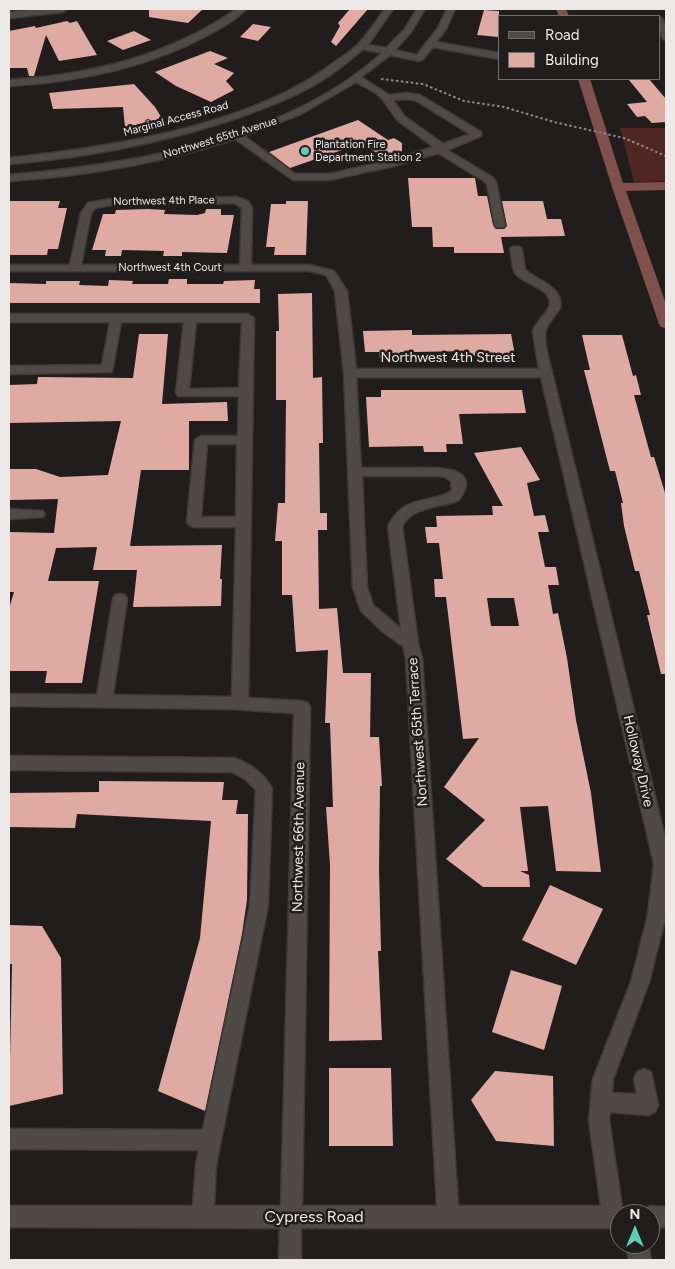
<!DOCTYPE html>
<style>
body{margin:0}
#map{position:relative;width:675px;height:1269px;overflow:hidden;background:#221d1d;font-family:Figtree,sans-serif}
canvas{display:block}
.frame{position:absolute;inset:0;border:10px solid #ece9e8;pointer-events:none}
.legend{position:absolute;left:498px;top:15px;width:162px;height:65px;box-sizing:border-box;background:#221d1d;border:1px solid #736f6e;margin:0;padding:6px 9px;list-style:none;font-size:15px;color:#ece9e8}
.legend li{display:flex;align-items:center;gap:10px;height:25px}
.legend b{width:25px;border:1px solid #736f6e}
.north{position:absolute;left:610px;top:1204px;width:50px;height:50px;box-sizing:border-box;background:#221d1d;border:1px solid #736f6e;border-radius:50%;rotate:0deg;font-size:14px;font-weight:700;line-height:20px;text-align:center;color:#ece9e8}
.north::after{content:'';display:block;margin:auto;width:18px;height:22px;background:#5eceb8;clip-path:polygon(50% 0,100% 100%,50% 72%,0 100%)}
</style>
<div id="map">
<canvas width="675" height="1269"></canvas>
<div class="frame"></div>
<ul class="legend">
<li><b style="height:6px;background:#4f4948"></b>Road</li>
<li><b style="height:14px;background:#dfaaa2"></b>Building</li>
</ul>
<div class="north">N</div>
</div>
<script>
const c = document.querySelector('canvas').getContext('2d');
c.lineJoin = 'round';
function paint(path, color) {
  c.fillStyle = color;
  c.fill(path, 'evenodd');
}
function trace(path, color, width, dash) {
  c.strokeStyle = color;
  c.lineWidth = width;
  c.lineCap = dash ? 'butt' : 'round';
  c.setLineDash(dash || []);
  c.stroke(path);
}
function drawText(font, color, halo, rows, align = 'center') {
  c.font = font + ' Figtree,sans-serif';
  c.lineWidth = 5;
  c.setLineDash([]);
  c.textBaseline = 'middle';
  c.strokeStyle = halo;
  c.fillStyle = color;
  for (const [text, x, y, turn = 0] of rows) {
    c.save();
    c.translate(x, y);
    c.rotate((+turn || 0) * Math.PI / 180);
    c.textAlign = isNaN(turn) ? turn : align;
    if (halo) c.strokeText(text, 0, 0);
    c.fillText(text, 0, 0);
    c.restore();
  }
}
paint(new Path2D(`
 M620 128H666V181L634 182Z`), '#4f2621');
paint(new Path2D(`
 M556 9H566L569 16H559Z
 M578 79H590L623 183 666 182V190L626 191 666 304V328L661 327 659 324 612 187Z`), '#80514a');
paint(new Path2D(`
 M149 9H203L188 23 149 17Z
 M350 9H368L336 46 331 42 340 26 338 23Z
 M484 10 499 11V37L477 35Z
 M67 21 70 23 77 21 97 55 59 61 46 35 34 76H29L27 68H9V31L35 26 36 28Z
 M253 24 271 27 258 41 240 37Z
 M134 31 151 40 123 50 107 41Z
 M210 51 228 58 214 64 234 73 226 81 234 90 211 102 176 86 155 72Z
 M649 79 666 99V122L652 123 645 116 637 117 627 104 647 102 629 80Z
 M134 84 155 107 163 120 125 127 123 107 53 109 49 93Z
 M358 120 388 140 394 138 402 143V151L384 158 362 143 290 168 269 152Z
 M408 178H475L478 196H487L493 225 496 229H504L507 226 502 201H543L547 219H561L565 236 501 237 504 253H454V247H433L432 227H412Z
 M9 201H60L58 208H67L58 249H48L47 255H9Z
 M286 201H308L306 255H274L275 247H266L271 204H286Z
 M148 209 165 210 164 214 197 215 205 213 206 209H221V215H234L227 253 182 252V256H163L164 251 122 250 121 256H105L106 250H92L103 214H115L116 210Z
 M169 279H187V284H223L224 281 255 280 254 289H260V303H9V283L46 284V281H80L79 285 108 286 109 280 133 281 132 284H168Z
 M312 293 313 378 322 377 323 443H319L320 513H327V530H318L319 609 337 608 343 673H371L370 737H379L382 786H380L379 869 381 951H378L382 1040 329 1041 330 865 326 807H333L330 723H325L328 650 296 652 292 595H282V541H275L278 503H285L286 400H276V331H279L278 294Z
 M412 330V335L511 334 515 355 468 356V351L414 352H400V357L379 358V352H365L363 331Z
 M139 334H168L162 404 227 402 228 421H189V470H141L130 546 222 545 220 579H222L221 606 133 607 137 570H93L97 547 56 548 48 581H99L82 683H45L47 671H9V609L14 592H9V532L54 533 58 499 9 500V469H36L60 477 108 475 121 421 9 423V385L37 384 38 377 133 378Z
 M582 335H622L633 376 636 375 641 395H634L651 457H654L666 496V674H661L647 615H650L639 571H635L624 526 621 503H623L615 471H610L584 370H590Z
 M381 390H522L526 413 459 414 463 444H446L447 452H424L423 446 369 447 366 397H381Z
 M521 447 540 480 527 483 534 516 545 515 549 532H538L545 567H556L559 585H548L553 614 558 613 567 658 576 720 591 793 601 872 556 871 548 806 520 807 528 871H520L529 875 530 887H483L446 859 485 820 444 787 479 738 463 739 446 597H435L434 579H443L439 543H427L425 527H437L436 516 493 515 492 506H503L474 453ZM487 598H514L519 626H491Z
 M99 781 224 782 222 800H238L236 814H248L247 900 242 934 205 1111 158 1091 200 938 211 821 77 814 75 828 9 827V793L99 792Z
 M550 885 603 909 576 965 522 940Z
 M9 925 42 926 61 958 63 1094 9 1106 12 964H9Z
 M511 970 562 986 544 1050 492 1032Z
 M329 1068H391L393 1146H329Z
 M495 1071 553 1076 554 1146 496 1141 471 1100Z`), '#dfaaa2');
const minor = new Path2D(`
 M42 9H67L63 12 9 18V12Z
 M237 9H246C236 20 221 28 208 35 147 68 78 82 9 86V80C91 75 168 56 237 9Z
 M385 9H393L368 45 386 48 405 29 417 9H425L411 32 395 50 417 55 438 28 447 9H455L446 29 436 42 499 53V59L433 47 422 60 419 61 390 55 361 77 389 95 407 93 420 95 481 132V136L447 150 492 177 496 182 505 225 504 227H496L495 225 487 184 484 181 438 153 394 166 329 180H293L235 139C162 163 86 176 9 181V175C134 164 286 140 382 53L363 49C352 58 340 69 327 77 304 93 277 103 251 113 174 141 91 157 9 164V158C112 147 253 126 336 61 344 55 354 50 360 42 369 32 377 20 385 9ZM356 82 376 93 383 100 397 120 434 147 388 161 329 174H295L244 136 301 114ZM407 99 415 100 470 134 443 144 404 116 393 100Z
 M659 17 662 18 666 27V40L663 39 659 30Z
 M236 197 248 201 252 208 251 265H309L334 271 347 291 356 369H539L533 331C536 321 549 312 550 304 550 286 523 285 515 273 512 267 512 256 510 249L512 247H520L522 249 525 270C537 280 565 288 560 308 547 328 542 326 547 352L666 842V915L649 982 613 1079 612 1093 637 1094 634 1079 637 1072 644 1069 651 1072 658 1105 655 1112 648 1115 610 1112 609 1120 622 1207 627 1210 629 1214H620V1228H301V1260H279L280 1228 9 1227V1206H193L196 1165 199 1150 9 1149V1129L203 1130 250 905 256 790 245 779 232 772 9 770V756L234 758C250 764 264 773 272 789L268 905 216 1165 214 1206H281L294 713 231 709 9 706V694L97 695 113 599 115 595 120 594 125 595 127 599 113 695 232 697 236 527H194L189 525 187 522 195 440 201 436H238L239 396H178L176 393 184 322H121L112 372 9 374V366L102 365 110 322H9V314H248L254 318 248 698 302 701 308 703 310 707 302 1206H437L406 658 403 646 383 632 361 611 353 587 344 373 335 291 326 275 309 271H9V265H70L81 213 88 203 110 199ZM235 203 242 208 240 265H81L91 213 95 208 110 205ZM196 322H242L239 388 189 389ZM356 377H541L654 864 648 915 631 982 593 1079 589 1120 601 1206H458L422 658 418 643 402 526C413 506 440 508 459 500 485 463 429 468 408 468 393 468 377 468 361 468ZM207 444H237L236 517H201ZM362 476H438L445 477 451 481 452 490 449 493C421 505 405 495 388 526L401 629 373 605 367 587Z
 M9 509 43 511 45 514 43 517 9 519Z
 M650 1206 666 1207V1227L650 1228V1214H641L643 1210Z
 M626 1244H648L651 1260H629Z`);
trace(minor, '#3d3a38', 3);
trace(new Path2D(`
 M381 79 423 84 464 101 504 107 554 122 624 138 666 156`), '#8d8989', 2, [2.5, 2.5]);
paint(minor, '#4f4948');
for (const [x, y, r, color] of [
 [305,151,5,"#5eceb8"]
]) {
  const dot = new Path2D();
  dot.arc(x, y, r, 0, 2 * Math.PI);
  c.fillStyle = color;
  c.fill(dot);
  trace(dot, '#221d1d', 2);
}
drawText('11px', '#ece9e8', '#221d1d', [
 ["Marginal Access Road",176,119,-15],
 ["Northwest 65th Avenue",220,138,-17],
 ["Northwest 4th Place",164,201,-1],
 ["Northwest 4th Court",170,268]
]);
drawText('11px', '#ece9e8', '#221d1d', [
 ["Plantation Fire",315,145],
 ["Department Station 2",315,158]
], 'left');
drawText('14px', '#ece9e8', '#221d1d', [
 ["Northwest 4th Street",448,358],
 ["Northwest 65th Terrace",418,732,-94],
 ["Holloway Drive",638,761,77],
 ["Northwest 66th Avenue",299,837,-89]
]);
drawText('16px', '#ece9e8', '#221d1d', [
 ["Cypress Road",314,1217]
]);
</script>
